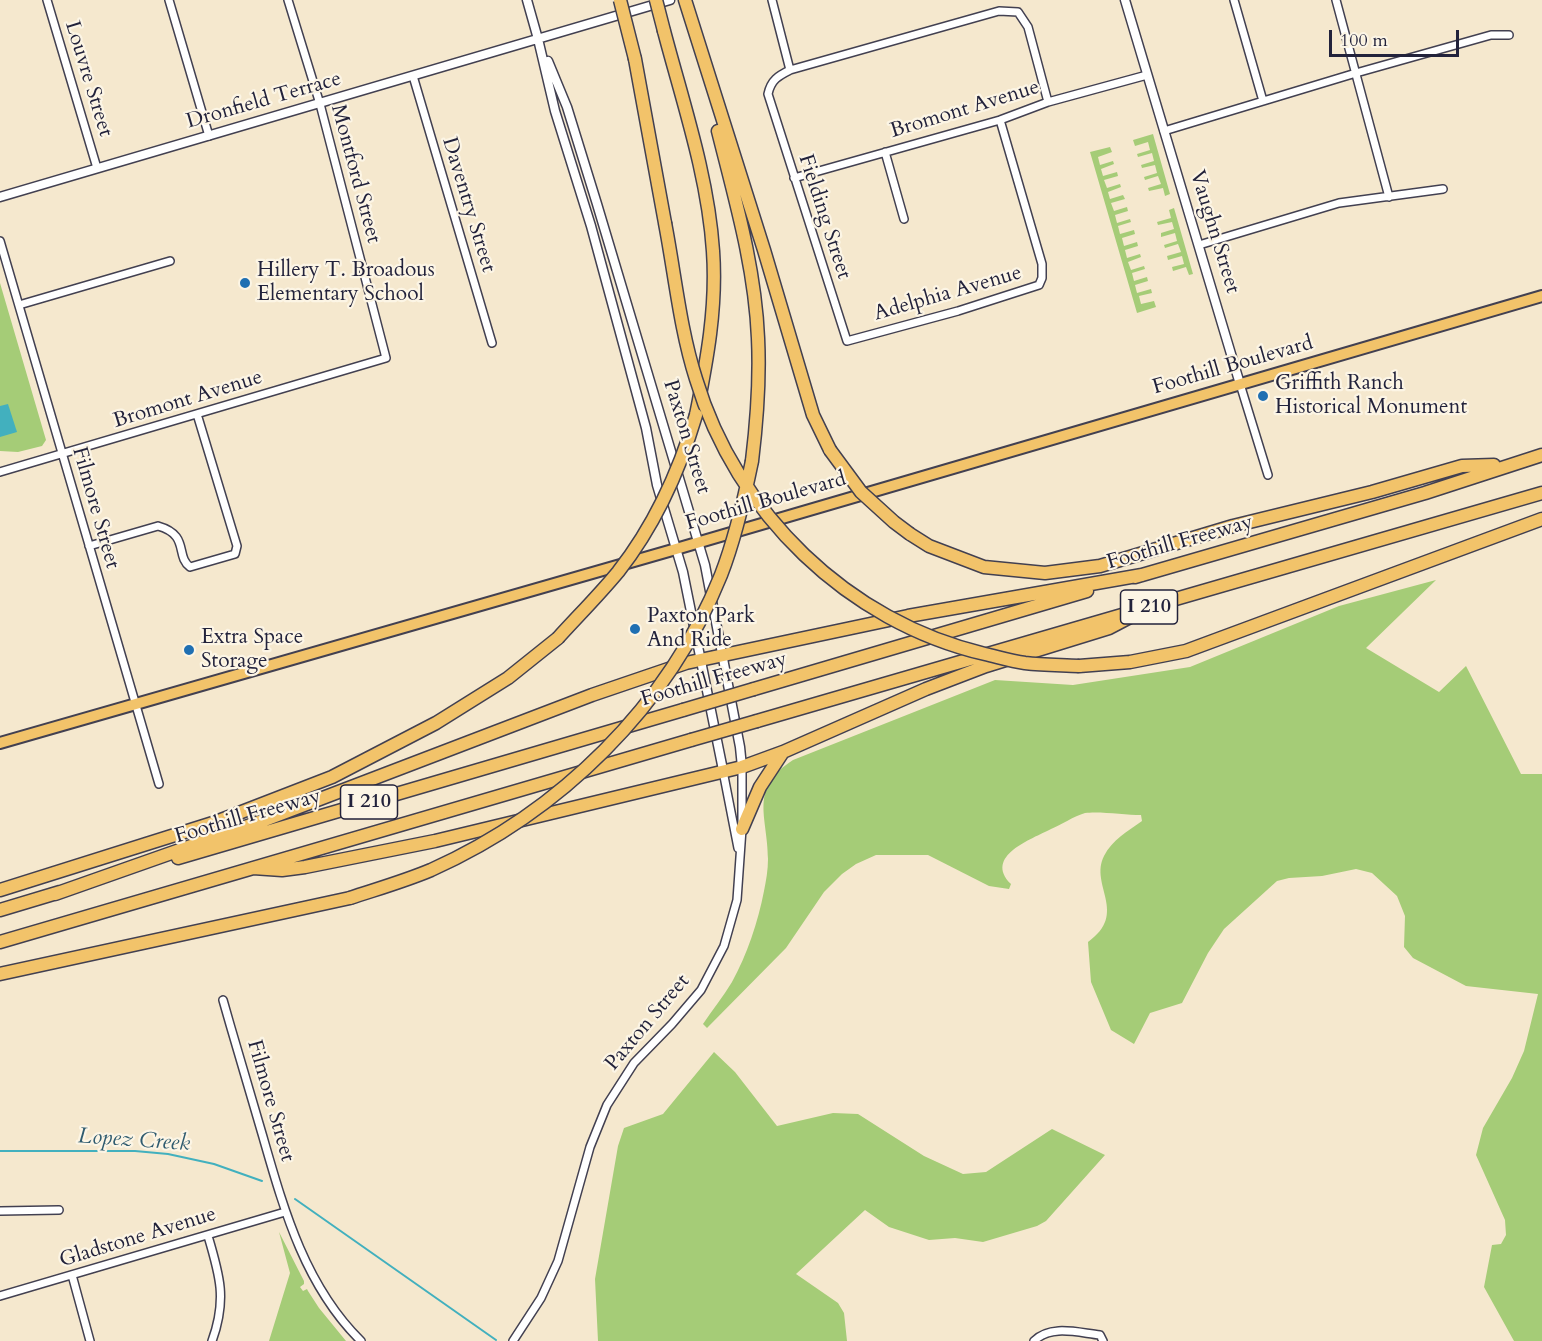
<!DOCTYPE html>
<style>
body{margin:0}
#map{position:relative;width:1542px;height:1341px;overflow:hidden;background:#f5e8ce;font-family:Cardo,serif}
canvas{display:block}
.scale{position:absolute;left:1329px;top:30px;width:130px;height:27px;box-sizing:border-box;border:3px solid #22223b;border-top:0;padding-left:8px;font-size:18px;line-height:21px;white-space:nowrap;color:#22223b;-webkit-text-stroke:4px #fcf5e5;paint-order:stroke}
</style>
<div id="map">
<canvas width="1542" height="1341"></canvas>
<div class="scale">100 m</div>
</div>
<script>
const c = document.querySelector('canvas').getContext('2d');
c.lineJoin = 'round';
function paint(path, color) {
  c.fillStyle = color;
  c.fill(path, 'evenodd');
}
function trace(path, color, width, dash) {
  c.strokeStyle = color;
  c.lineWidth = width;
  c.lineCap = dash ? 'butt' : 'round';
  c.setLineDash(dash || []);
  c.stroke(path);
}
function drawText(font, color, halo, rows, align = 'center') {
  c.font = font + ' Cardo,serif';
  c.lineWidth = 4.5;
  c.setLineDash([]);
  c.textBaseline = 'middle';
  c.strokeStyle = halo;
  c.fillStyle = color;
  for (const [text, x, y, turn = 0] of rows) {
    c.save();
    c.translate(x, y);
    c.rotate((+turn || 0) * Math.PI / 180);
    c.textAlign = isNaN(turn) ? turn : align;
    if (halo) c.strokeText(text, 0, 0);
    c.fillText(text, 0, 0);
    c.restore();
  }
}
paint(new Path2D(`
 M1153 134 1170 194 1165 196 1163 188 1149 191 1148 188 1161 184 1158 176 1145 180 1144 177 1157 173 1155 165 1142 168 1141 165 1154 161 1152 153 1138 157 1137 154 1150 150 1148 142 1135 146 1133 140Z
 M1110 147 1112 152 1098 157 1100 165 1113 161 1114 164 1101 169 1103 176 1117 172 1118 176 1104 180 1107 188 1120 184 1121 187 1108 192 1110 199 1123 195 1125 199 1111 203 1114 211 1127 207 1128 211 1115 215 1117 223 1130 219 1131 222 1118 226 1120 234 1134 230 1135 234 1122 238 1124 246 1137 242 1138 246 1125 250 1127 258 1140 254 1141 257 1128 262 1131 270 1144 266 1145 269 1132 273 1134 281 1147 277 1148 281 1135 285 1137 293 1151 289 1152 293 1139 296 1141 304 1154 301 1156 307 1137 313 1090 152Z
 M1174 208 1193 274 1189 275 1186 267 1173 271 1172 267 1184 264 1182 256 1168 260 1167 256 1181 252 1178 244 1165 248 1164 245 1177 241 1175 233 1161 237V233L1174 229 1172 222 1158 225 1157 222 1171 218 1169 210Z
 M0 283 46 440 42 446 18 452 0 451Z
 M1436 580 1366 648 1439 692 1466 666 1521 774H1542V1341H1514L1484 1287 1492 1245 1501 1244 1506 1235 1505 1220 1476 1155 1483 1128 1512 1078 1524 1051 1538 994 1466 986 1413 958 1404 947 1405 916 1397 896 1372 873 1356 869 1322 876 1289 878 1277 881 1224 929 1208 953 1182 1003 1150 1013 1134 1044 1111 1030 1091 982 1088 942C1129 913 1089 885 1104 856 1112 840 1128 831 1142 821L1141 815C1126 815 1099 811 1085 813 1074 816 1061 825 1051 829 1032 839 983 856 1011 884L1009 889 989 886 928 855H876L856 864 842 874 824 892 786 948 707 1028 703 1024C712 1010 723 997 732 982 747 955 758 922 764 891 766 881 768 870 768 859 768 816 748 789 793 760L995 680 1073 685 1190 667 1339 606Z
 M714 1052 735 1072 777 1126 833 1113 858 1114 924 1156 963 1174 986 1172 1052 1129 1105 1155 1046 1221 1037 1226 983 1242 955 1238 929 1240 889 1227 865 1210 796 1274 838 1303 844 1313 847 1341H598L595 1279 618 1146 624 1128 663 1114Z
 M279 1232 304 1281V1284L300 1287 303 1291 307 1289 308 1291 319 1308 346 1341H269L290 1273Z`), '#a5cc77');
paint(new Path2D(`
 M8 404 17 432 0 437V406Z`), '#42b0be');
trace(new Path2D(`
 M0 1151H135L168 1154 214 1164 262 1181
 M295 1199 496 1340`), '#42b0be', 2);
const minor = new Path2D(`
 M47 0 97 168
 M169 0 209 136
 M772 0 790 70
 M1234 0 1263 101
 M1336 0 1389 197
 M413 76 492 343
 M1000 120 1042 264V278L1039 285 958 311 847 341 768 94C771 80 778 76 790 70L999 11 1018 12 1028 27 1048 102
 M1164 131 1356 73 1491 35H1509
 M885 152 904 219
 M794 178 1000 120 1048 102 1147 75
 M0 241 159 784
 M1199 245 1339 203 1443 189
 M19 305 170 261
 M1240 384 1268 475
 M0 472 386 358 320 104 288 0
 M89 546 158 526C190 535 175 556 190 567L235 554 237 546 197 414
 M723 771 738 848
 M223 1000C236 1046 250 1092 263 1137 284 1210 305 1286 361 1341
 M0 1211 59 1210
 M208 1236C220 1276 227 1300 212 1341
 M72 1275 90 1341
 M0 1296 285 1212
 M513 1341 541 1298 558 1261 590 1147 607 1105 634 1063 672 1024 701 990 724 946 737 900 742 829V767
 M1034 1341C1051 1324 1079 1333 1100 1335L1103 1341`);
const tertiary = new Path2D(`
 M527 0 538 39 555 111 591 226 646 428 657 485 683 572 723 770
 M1125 0 1240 384
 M548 61 567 107 597 204 705 565 740 747 742 767
 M0 197 670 0`);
const primary = new Path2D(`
 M0 743 676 549 1542 296`);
const motorway = new Path2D(`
 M685 0 764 250 813 415 830 450
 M664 31C683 103 708 176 713 251 717 307 707 360 696 415
 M635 59 665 223
 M718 131C735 199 755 267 758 338 760 379 757 420 752 461
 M910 534 929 546 984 567 1045 573 1100 566 1233 526 1372 492 1462 466 1494 465
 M1135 577 1425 493 1542 455
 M1141 609 1542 493
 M1079 666 1130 662 1186 651 1542 519
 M754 689 1087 591
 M757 721 1122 615
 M742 829 760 787 783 752
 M178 858 683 710
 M253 868 282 870 305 867 435 841 742 767 783 752 926 689 986 666 1109 628 1149 607
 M0 890 213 823 332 777 436 723 508 678 558 638
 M55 894 265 820 592 695 686 663 908 616 1142 575
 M0 910 60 892
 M0 942 691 740
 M0 974 350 898`);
trace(minor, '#424051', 10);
trace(tertiary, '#424051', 11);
trace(primary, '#424051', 14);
trace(motorway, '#424051', 15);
trace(minor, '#fff', 7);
trace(tertiary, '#fff', 8);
trace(primary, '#f2c36a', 10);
trace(motorway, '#f2c36a', 12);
const motorwayBridge = new Path2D(`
 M620 0 635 59
 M656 0 664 31
 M665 223C675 275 680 329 696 379 736 513 848 622 985 654 998 657 1011 661 1025 663 1043 665 1061 665 1079 666
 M830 450 861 492 894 522 910 534
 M558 638C578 616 599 595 618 572 655 525 679 472 696 415
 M683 710 754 689
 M691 740 757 721
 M350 898C377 889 405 881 431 870 560 812 668 707 721 575 735 539 744 500 752 461`);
trace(motorwayBridge, '#424051', 15, []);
trace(motorwayBridge, '#f2c36a', 12);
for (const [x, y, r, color] of [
 [245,283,6,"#1f6fb2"],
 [1263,396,6,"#1f6fb2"],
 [635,629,6,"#1f6fb2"],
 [189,650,6,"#1f6fb2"]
]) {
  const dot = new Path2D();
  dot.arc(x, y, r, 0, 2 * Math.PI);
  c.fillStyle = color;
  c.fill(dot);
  trace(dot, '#fcf5e5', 2);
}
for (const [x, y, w] of [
 [1149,607,57],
 [369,802,57]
]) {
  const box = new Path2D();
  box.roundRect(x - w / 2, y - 17, w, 34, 4.5);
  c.fillStyle = '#fcf5e5';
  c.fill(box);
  trace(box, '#22223b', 1.5);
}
drawText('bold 20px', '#22223b', null, [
 ["I 210",1149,607],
 ["I 210",369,802]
]);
drawText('21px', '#22223b', '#fcf5e5', [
 ["Louvre Street",88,79,73],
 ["Dronfield Terrace",264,101,-16],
 ["Bromont Avenue",965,110,-17],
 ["Montford Street",355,174,75],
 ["Daventry Street",468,205,73],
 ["Fielding Street",824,217,72],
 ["Vaughn Street",1214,232,73],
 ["Adelphia Avenue",948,294,-16],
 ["Foothill Boulevard",1233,366,-16],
 ["Bromont Avenue",188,400,-17],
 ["Paxton Street",686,437,73],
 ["Foothill Boulevard",766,502,-16],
 ["Filmore Street",95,508,74],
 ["Foothill Freeway",1180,543,-16],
 ["Foothill Freeway",714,680,-16],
 ["Foothill Freeway",248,817,-16],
 ["Paxton Street",648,1023,-50],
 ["Filmore Street",270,1101,74],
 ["Gladstone Avenue",138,1238,-17]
]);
drawText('21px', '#22223b', '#fcf5e5', [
 ["Hillery T. Broadous",257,271],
 ["Elementary School",257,295],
 ["Griffith Ranch",1275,384],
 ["Historical Monument",1275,408],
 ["Paxton Park",647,617],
 ["And Ride",647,641],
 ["Extra Space",201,638],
 ["Storage",201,662]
], 'left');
drawText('italic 22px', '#2f5b6f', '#fcf5e5', [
 ["Lopez Creek",134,1141,4]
]);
</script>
